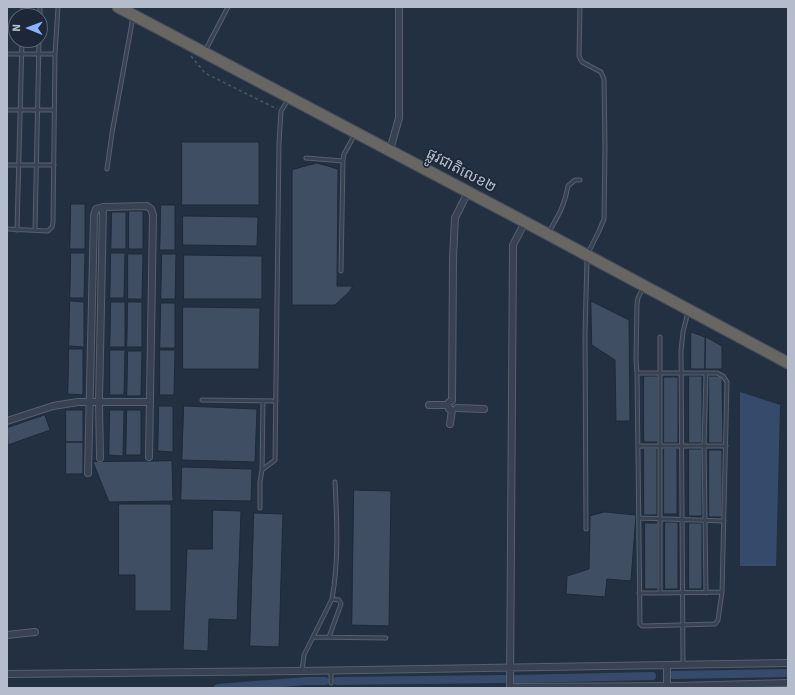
<!DOCTYPE html>
<meta charset="utf-8">
<style>
body{margin:0}
#map{position:relative;width:795px;height:695px;overflow:hidden;background:#233042;font-family:Signika,sans-serif}
canvas{display:block}
.frame{position:absolute;inset:0;border:8px solid #b5bdcc;pointer-events:none}
.north{position:absolute;left:8px;top:8px;width:40px;height:40px;box-sizing:border-box;background:#1d2737;border:1px solid #5a6373;border-radius:50%;rotate:271deg;font-size:11px;font-weight:700;line-height:16px;text-align:center;color:#b5bdcc}
.north::after{content:'';display:block;margin:auto;width:14px;height:18px;background:#87b3ff;clip-path:polygon(50% 0,100% 100%,50% 72%,0 100%)}
</style>
<div id="map">
<canvas width="795" height="695"></canvas>
<div class="frame"></div>
<div class="north">N</div>
</div>
<script>
const c = document.querySelector('canvas').getContext('2d');
c.lineJoin = 'round';
function paint(path, color) {
  c.fillStyle = color;
  c.fill(path, 'evenodd');
}
function trace(path, color, width, dash) {
  c.strokeStyle = color;
  c.lineWidth = width;
  c.lineCap = dash ? 'butt' : 'round';
  c.setLineDash(dash || []);
  c.stroke(path);
}
function drawText(font, color, halo, rows, align = 'center') {
  c.font = font + ' Signika,"Noto Sans Khmer",sans-serif';
  c.lineWidth = 3.5;
  c.setLineDash([]);
  c.textBaseline = 'middle';
  c.strokeStyle = halo;
  c.fillStyle = color;
  for (const [text, x, y, turn = 0] of rows) {
    c.save();
    c.translate(x, y);
    c.rotate((+turn || 0) * Math.PI / 180);
    c.textAlign = isNaN(turn) ? turn : align;
    if (halo) c.strokeText(text, 0, 0);
    c.fillText(text, 0, 0);
    c.restore();
  }
}
paint(new Path2D(`
 M740 392 780 405 776 566H740Z`), '#364b6b');
trace(new Path2D(`
 M673 675 788 673
 M516 679 652 676
 M337 681 504 679
 M218 688 307 681H325`), '#364b6b', 8);
const building = new Path2D(`
 M182 142H259V205H182Z
 M317 163 338 169 337 286H353L349 292 335 305H292V170Z
 M71 204H85V249H70Z
 M161 205H175V250H160Z
 M129 211H143V249H129Z
 M112 212H126V249H111Z
 M183 216 258 217 257 246 183 245Z
 M71 253H85L84 298H70Z
 M111 253H125L124 298H110Z
 M128 254H143L142 299H128Z
 M162 254H176L175 299H161Z
 M184 255 262 256V299H184Z
 M70 301 84 302V347L69 346Z
 M591 301 629 320 630 421H616L615 360 592 345Z
 M111 302H125V347H110Z
 M128 302H142V347H127Z
 M161 303H175V348H160Z
 M183 307 260 308 259 369H183Z
 M691 332 705 337V369H691Z
 M706 337 722 346V369H705Z
 M69 349H83V395L68 394Z
 M110 350H125L124 395H110Z
 M160 350H175L174 395H160Z
 M128 351H142L141 396H127Z
 M644 376H658V442H644Z
 M689 376H702V443H689Z
 M709 376H722L723 443H709Z
 M664 377H678V443H664Z
 M159 406H173V452L158 451Z
 M184 406 257 409 255 462 182 460Z
 M66 410H83V442H66Z
 M110 410H124L123 456 109 455Z
 M127 410H141V455H126Z
 M45 415 50 430 8 445 7 428Z
 M66 442H83V474H66Z
 M644 448H657V515H644Z
 M664 448H677V514H664Z
 M689 449H702V516H689Z
 M709 450H722V517H709Z
 M172 461 173 501 109 502 93 462Z
 M182 467 252 469 251 501 181 500Z
 M354 490 391 491 389 626 352 625Z
 M119 504H171V611H135V575H119Z
 M213 510 241 511 237 620 209 619 208 651 183 650 187 549H212Z
 M605 512 636 515 631 581 607 579 605 597 566 594 567 576 589 569 590 516Z
 M254 513 283 514 279 647 250 646Z
 M665 522H678V589H665Z
 M645 523H658V589H645Z
 M689 523H702V589H689Z`);
paint(building, '#3f4e62');
trace(building, '#1f2939', 1);
const service = new Path2D(`
 M580 7 579 56 582 62 601 72 604 79 605 147 604 219 599 231 588 253
 M22 16 23 7
 M40 16V7
 M205 51 228 7
 M7 54H55
 M7 110H54
 M306 158 343 161
 M7 165H54
 M107 169 112 133 133 17
 M7 229 48 231 52 227 53 222 55 54 58 7
 M17 230 22 40
 M35 230 39 40
 M549 232C558 216 565 205 568 186L575 180H580
 M341 271 343 161 344 154 355 134
 M660 337V593L722 592
 M637 373H717L723 376 727 382 722 592 718 620 715 624 642 626 640 624Z
 M637 373 636 359 637 304 638 298 643 288
 M202 400 276 401
 M638 446H726
 M262 470 263 401
 M260 508V482L262 470 275 460 279 143 281 111 288 100
 M639 518 724 521
 M586 529 585 334 587 258
 M639 593H660
 M706 593 704 446 706 373
 M313 637 386 638
 M329 637 341 604 339 600 332 599
 M683 664 681 351 683 332 688 312
 M302 671 304 655 332 599C339 560 337 521 335 482
 M331 671V683`);
const minor = new Path2D(`
 M390 150 399 118V7
 M429 405H448
 M457 408 484 409
 M7 421 53 406 78 402H150
 M450 424 452 410 449 409 448 405 449 402 452 401 453 258 455 218 468 192
 M100 458 99 402 103 207
 M88 473 94 215 96 209 103 207 147 206 151 209 153 215 149 457
 M7 635 35 632
 M7 674 302 671 788 663
 M667 686V666
 M510 687 679 686 788 683
 M510 688 513 245 525 222`);
const trunk = new Path2D(`
 M118 7 525 222 788 363`);
trace(service, '#56606f', 5);
trace(minor, '#56606f', 8);
trace(trunk, '#434d5c', 13);
trace(new Path2D(`
 M191 56 205 73 277 109`), '#445c60', 1.5, [3, 3]);
trace(service, '#384252', 3);
trace(minor, '#384252', 6);
trace(trunk, '#676663', 11);
drawText('15px', '#b5bdcc', '#1d2737', [
 ["ផ្លូវជាតិលេខ២",461,171,28]
]);
</script>
